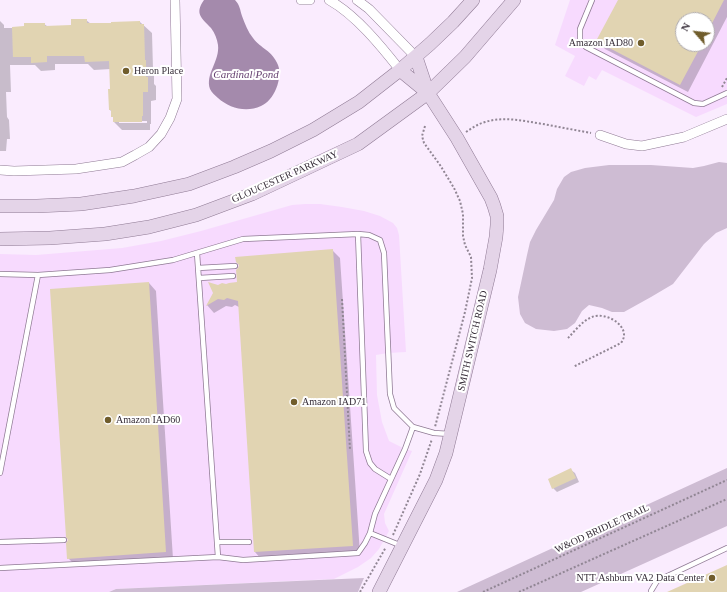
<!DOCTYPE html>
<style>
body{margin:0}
#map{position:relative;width:727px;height:592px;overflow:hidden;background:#faecfe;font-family:"Times New Roman",serif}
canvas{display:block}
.north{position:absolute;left:675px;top:12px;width:40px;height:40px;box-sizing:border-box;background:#fff;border:1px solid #afabaf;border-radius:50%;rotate:298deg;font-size:11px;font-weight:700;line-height:16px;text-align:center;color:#362d38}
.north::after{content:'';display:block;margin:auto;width:14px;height:18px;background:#705d2c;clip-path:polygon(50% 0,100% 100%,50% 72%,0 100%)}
</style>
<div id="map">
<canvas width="727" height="592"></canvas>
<div class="north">N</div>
</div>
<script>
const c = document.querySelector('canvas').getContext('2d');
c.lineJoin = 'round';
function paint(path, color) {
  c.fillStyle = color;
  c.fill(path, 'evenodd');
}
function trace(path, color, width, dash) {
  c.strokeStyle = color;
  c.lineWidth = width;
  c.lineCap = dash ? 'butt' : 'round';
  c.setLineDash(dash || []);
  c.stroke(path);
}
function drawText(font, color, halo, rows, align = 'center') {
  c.font = font + ' "Times New Roman",serif';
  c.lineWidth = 4;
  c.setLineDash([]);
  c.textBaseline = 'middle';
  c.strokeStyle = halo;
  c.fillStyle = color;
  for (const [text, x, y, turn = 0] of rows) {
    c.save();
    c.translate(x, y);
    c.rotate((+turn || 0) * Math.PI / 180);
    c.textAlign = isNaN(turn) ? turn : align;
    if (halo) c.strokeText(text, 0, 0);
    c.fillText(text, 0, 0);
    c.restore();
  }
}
paint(new Path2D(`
 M570 0H727V104L696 117 602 70 596 80 589 76 584 86 565 76 575 56 555 45ZM683 20H707V44H683Z
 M305 204H320L342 207 364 211 380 216 393 223 397 228 399 235 406 352 388 353 376 355 377 395 382 422 389 441 405 449 412 451 384 514 385 523 389 531 379 549 371 558 358 567 334 579 116 589 109 592H0V254L36 255 122 248 161 241 201 231 292 205Z`), '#f7dafe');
paint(new Path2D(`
 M719 162 727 163V228L716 233 704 244 673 284 651 297 624 312H612L602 308 589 305 582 311 575 323 567 329 554 331 536 329 525 323 520 314 518 297 527 255 530 242 536 230 554 200 557 189 564 177 571 172 585 168 609 165H651L693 168 704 166Z
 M727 468V526L581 592H457Z
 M364 578 358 592H109L116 589Z`), '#cebcd3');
paint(new Path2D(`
 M204 0H235C240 5 240 10 242 16 245 24 248 32 253 38 261 49 272 50 278 65 283 78 274 101 261 106 246 113 229 108 218 98 215 95 212 93 210 89 205 74 220 61 218 45 217 39 215 33 211 28 202 18 194 14 204 0Z`), '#a48aac');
paint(new Path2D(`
 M619 0H727V17L688 92 605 49 598 41ZM683 20H707V44H683Z
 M86 20 91 24 140 22 152 33 153 69 154 70V84L156 86V100L151 101V124H150V130H122L114 122 112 112 110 110 111 90V69L94 70 88 64H55V70L41 71 35 65H10L11 92H6L7 117 9 120 10 139H7L6 151H0V21L4 25V28H19L44 24 47 26H73ZM119 121H147V123H119Z
 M332 250 340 258 360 554 262 560 255 552 239 307 235 305 232 307 226 306 214 313 207 305 218 286 238 283Z
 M149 283 156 291 173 559 76 566 68 558Z
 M571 470 575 473 579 482 557 492 553 488Z`), '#0003');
paint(new Path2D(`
 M618 0H724L707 33V20H683V44H702L680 85 596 41Z
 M71 19H87V23H111V22L140 21V24H144L145 60H146V77H148V92H143V116H142V122H113V117H111V110H109L108 89H110L109 61 85 62 84 56H47V62L31 63V57H13L12 27 24 26V23H45V26L71 25Z
 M333 249 353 546 254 552 238 301 227 298 224 300 218 299 206 306 213 293 208 282 218 285 222 283 226 284 229 283 237 282 236 270 238 268 239 265 236 262 235 257Z
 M149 282 166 552 67 559 66 543 68 540 66 537 50 289Z
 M571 468 576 478 552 489 548 479Z
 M727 565V592H667Z`), '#e1d4b2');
const lane = new Path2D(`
 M592 0 580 29V40L586 47 694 103 703 104 727 93
 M358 234 366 451 370 463 375 469 391 479
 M197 253 218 557
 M198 268 235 266
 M0 274 38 275 110 270 173 260 243 239 358 234 369 235 380 240 384 253 390 394 394 408 413 427 434 433 450 434
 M199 278 233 276
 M0 473 38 275
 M370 533 375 514 405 449 413 427
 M0 542 64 540
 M217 542H249
 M0 568 218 557 243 560 358 553 365 543 370 533 402 546
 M651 592V591L657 581 727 548`);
const street = new Path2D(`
 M301 0H310
 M329 0C356 15 381 46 400 70
 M357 0 369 9 416 57
 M600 135 626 144 642 146 684 137 727 119
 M0 170 14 171 76 169 122 162 135 155 149 147 161 134 170 118 177 99 175 0`);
const secondary = new Path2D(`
 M400 70 428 93
 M0 206H37L81 204 134 196 189 184 234 167 271 151 313 130 359 102 400 70 430 44 453 22 473 0
 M0 239 50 238 105 234 149 227 196 215 252 194 358 144 428 93 465 57 514 0
 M379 592 436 480 446 453 490 270 496 237 497 225V216L494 206 491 198 457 138 428 93 416 57`);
trace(lane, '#8f7a94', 6);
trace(street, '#8f7a94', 10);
trace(secondary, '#8f7a94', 14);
trace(new Path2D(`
 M722 87 727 78
 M425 126 422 136 424 143 440 165 454 188 460 201 463 214V236L465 245 471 257 472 278 465 312 435 427
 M466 132C472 128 478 124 485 122 505 116 523 121 543 124 559 127 575 130 591 133
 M342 299 350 450
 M568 338C575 331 582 321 592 317 606 311 633 327 621 343L573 367
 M393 535 420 474 432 439
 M360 592 386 547
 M483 592 727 480
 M519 592 727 499`), '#918694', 2, [2, 2]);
trace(lane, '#fff', 4.5);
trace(street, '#fff', 9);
trace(secondary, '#e4d4e8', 13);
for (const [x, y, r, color] of [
 [641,43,4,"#705d2c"],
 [126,71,4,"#705d2c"],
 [294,402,4,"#705d2c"],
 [108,420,4,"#705d2c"],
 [712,578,4,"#705d2c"]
]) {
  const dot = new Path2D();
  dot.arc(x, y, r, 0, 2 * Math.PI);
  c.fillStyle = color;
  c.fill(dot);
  trace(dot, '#fff', 1.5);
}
drawText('10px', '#362d38', '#fff', [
 ["Amazon IAD80",633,43,"right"],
 ["Heron Place",134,71],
 ["Amazon IAD71",302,402],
 ["Amazon IAD60",116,420],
 ["NTT Ashburn VA2 Data Center",704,578,"right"]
], 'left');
drawText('10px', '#362d38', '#fff', [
 ["GLOUCESTER PARKWAY",285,177,-24],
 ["SMITH SWITCH ROAD",473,341,-77],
 ["W&OD BRIDLE TRAIL",602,529,-25]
]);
drawText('italic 11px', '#674271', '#fff', [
 ["Cardinal Pond",246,75]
]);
</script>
